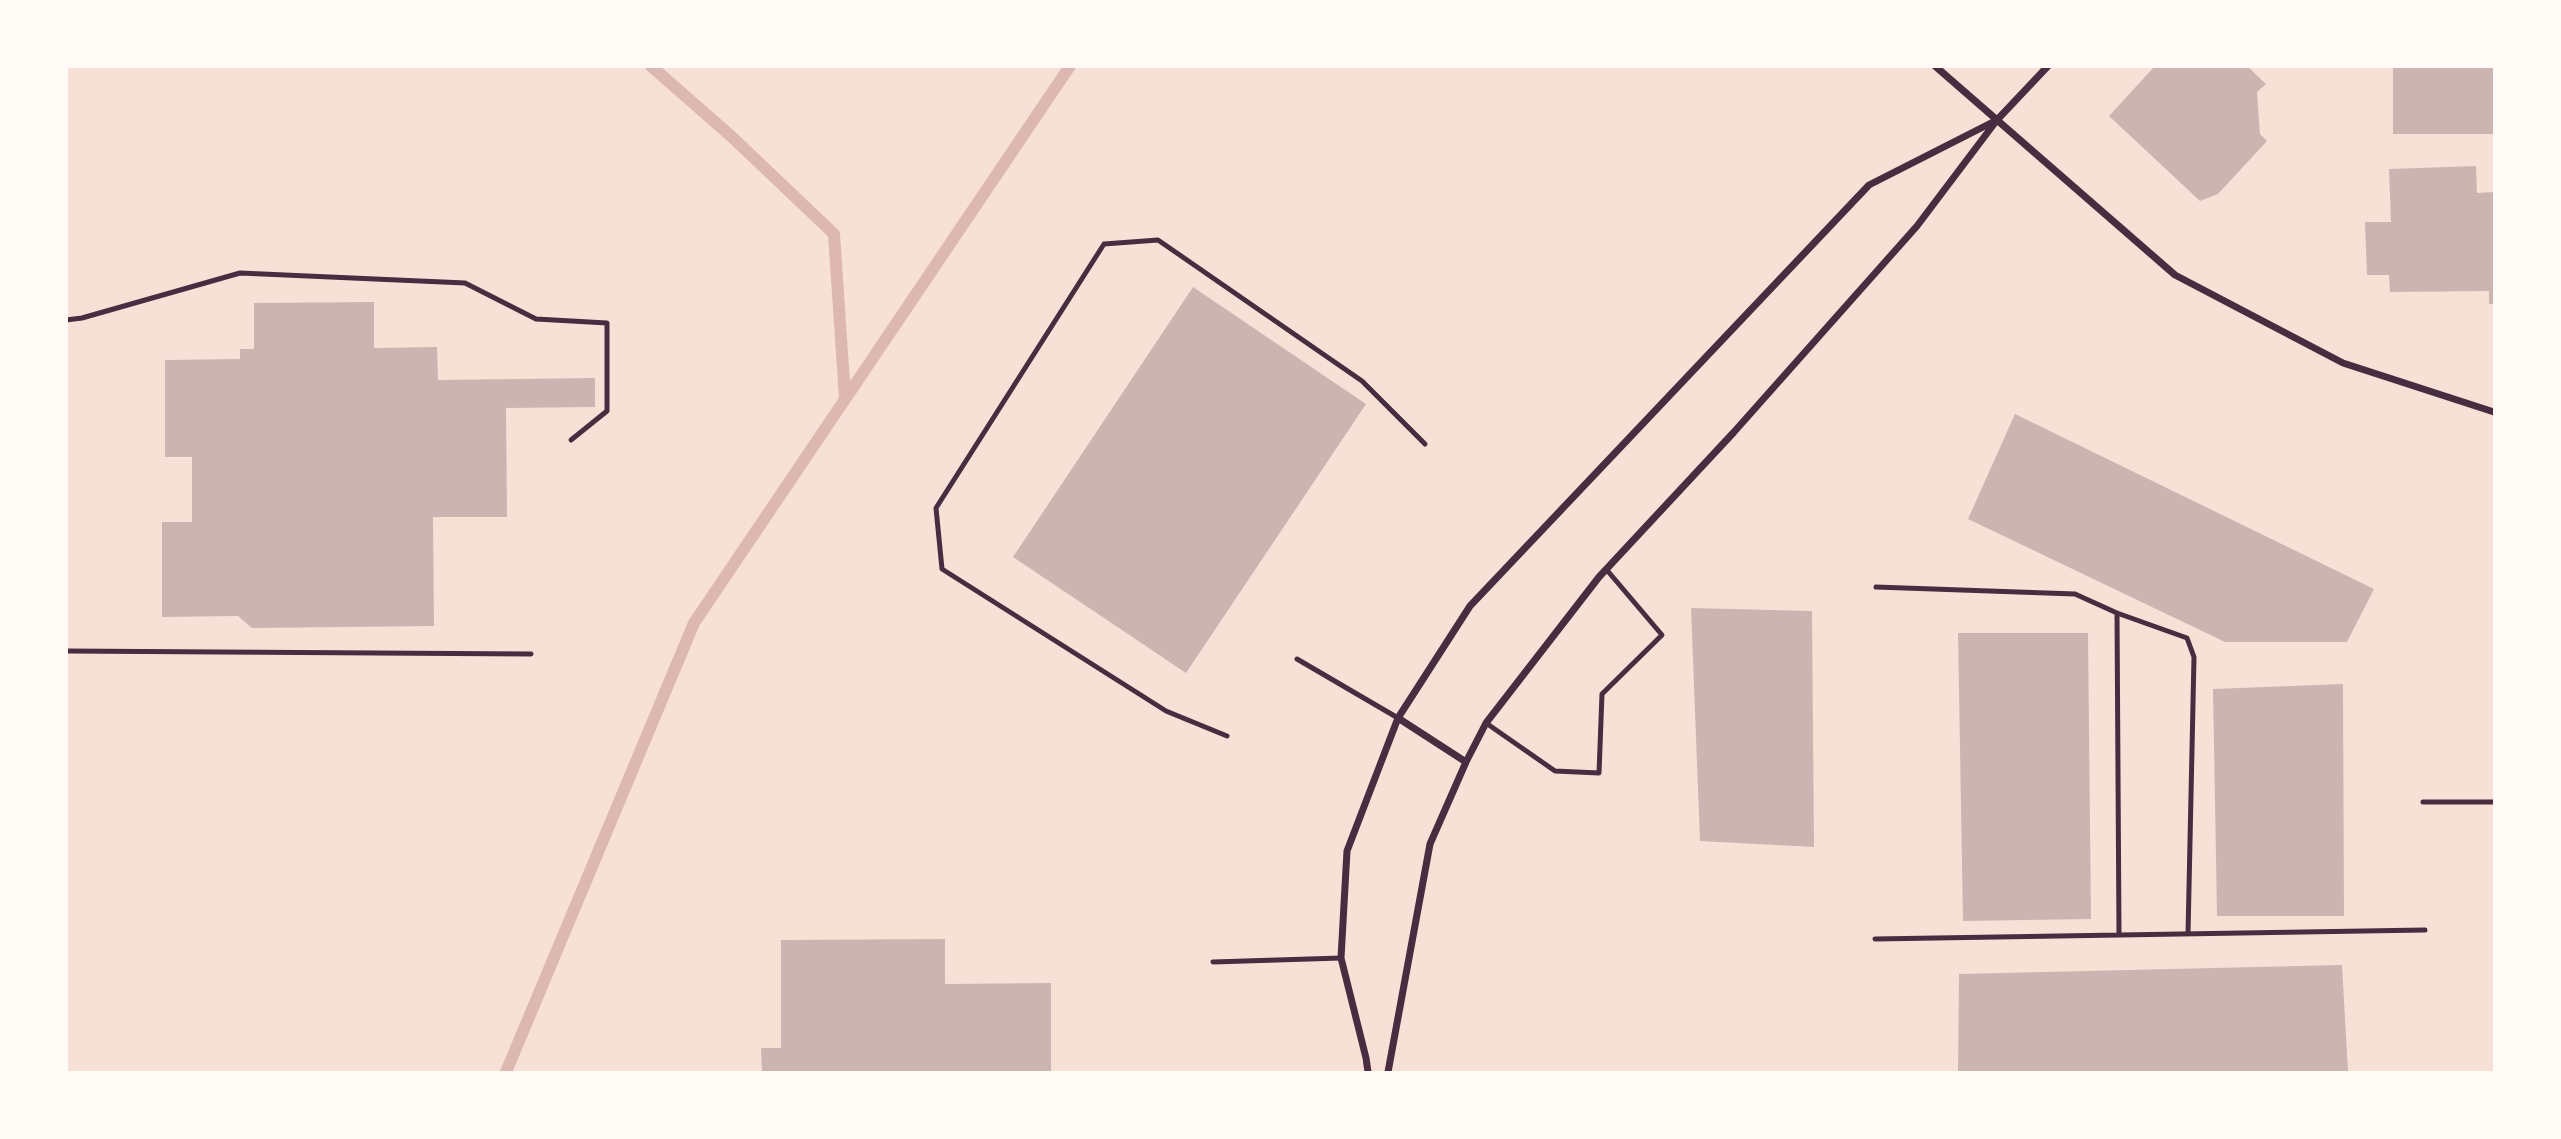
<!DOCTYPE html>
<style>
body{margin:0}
#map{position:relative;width:2561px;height:1139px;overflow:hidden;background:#f7e1d7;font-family:Commissioner,sans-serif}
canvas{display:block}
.frame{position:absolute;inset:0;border:68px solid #fffaf5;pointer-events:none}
</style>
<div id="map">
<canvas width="2561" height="1139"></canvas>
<div class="frame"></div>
</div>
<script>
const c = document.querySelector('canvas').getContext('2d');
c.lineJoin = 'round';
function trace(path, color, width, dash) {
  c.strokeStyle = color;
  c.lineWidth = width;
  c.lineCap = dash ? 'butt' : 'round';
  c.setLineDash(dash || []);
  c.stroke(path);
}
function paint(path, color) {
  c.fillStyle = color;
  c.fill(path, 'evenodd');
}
trace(new Path2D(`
 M651 66 732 137 834 234 845 398
 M506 1072 694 623 1070 66`), '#dcb8b0', 12);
paint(new Path2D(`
 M2155 66H2247L2266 84 2257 92 2260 134 2267 141 2218 194 2200 201 2109 116Z
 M2393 66H2494V134H2393Z
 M2476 166 2477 193 2494 192V304H2489V291L2390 292 2389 275H2367L2365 222H2391L2389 169Z
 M1193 287 1366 404 1186 673 1013 557Z
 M374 302V348L437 347 438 380 595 378V407L506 408 507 517H433L434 626 252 628 238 616 162 617V522H192V457H165V360L240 359V349H254V303Z
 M2015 414 2374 589 2347 642H2225L1968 519Z
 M1691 608 1812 611 1814 847 1700 841Z
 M1958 633H2088L2091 919 1963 921Z
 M2343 684 2344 916H2217L2213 689Z
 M945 939V984L1051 983V1072H762L761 1048H781V940Z
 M2342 965 2348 1072H1958L1959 974Z`), '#ccb4b1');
trace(new Path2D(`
 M66 320 82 318 240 273 465 283 536 319 607 323V411L571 440
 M1876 587 2075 594 2117 613 2119 935
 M2117 613 2187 638 2194 657 2188 934
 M66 651 531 654
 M1297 659 1398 718
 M1486 723 1555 771 1599 773 1602 694 1662 635 1606 569
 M1227 736 1166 711 942 569 936 508 1104 244 1158 240 1362 381 1425 444
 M2423 802H2494
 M1875 939 2425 930
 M1213 962 1341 958`), '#4a2c40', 5);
trace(new Path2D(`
 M1935 66 2175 275 2343 363 2494 412
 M1398 718 1466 762
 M1368 1072 1366 1058 1341 958 1347 851 1398 718 1470 606 1869 185 1993 122
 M1388 1072 1430 844 1466 762 1486 723 1599 577 1734 432 1917 226 1997 120 2048 66`), '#4a2c40', 7);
</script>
